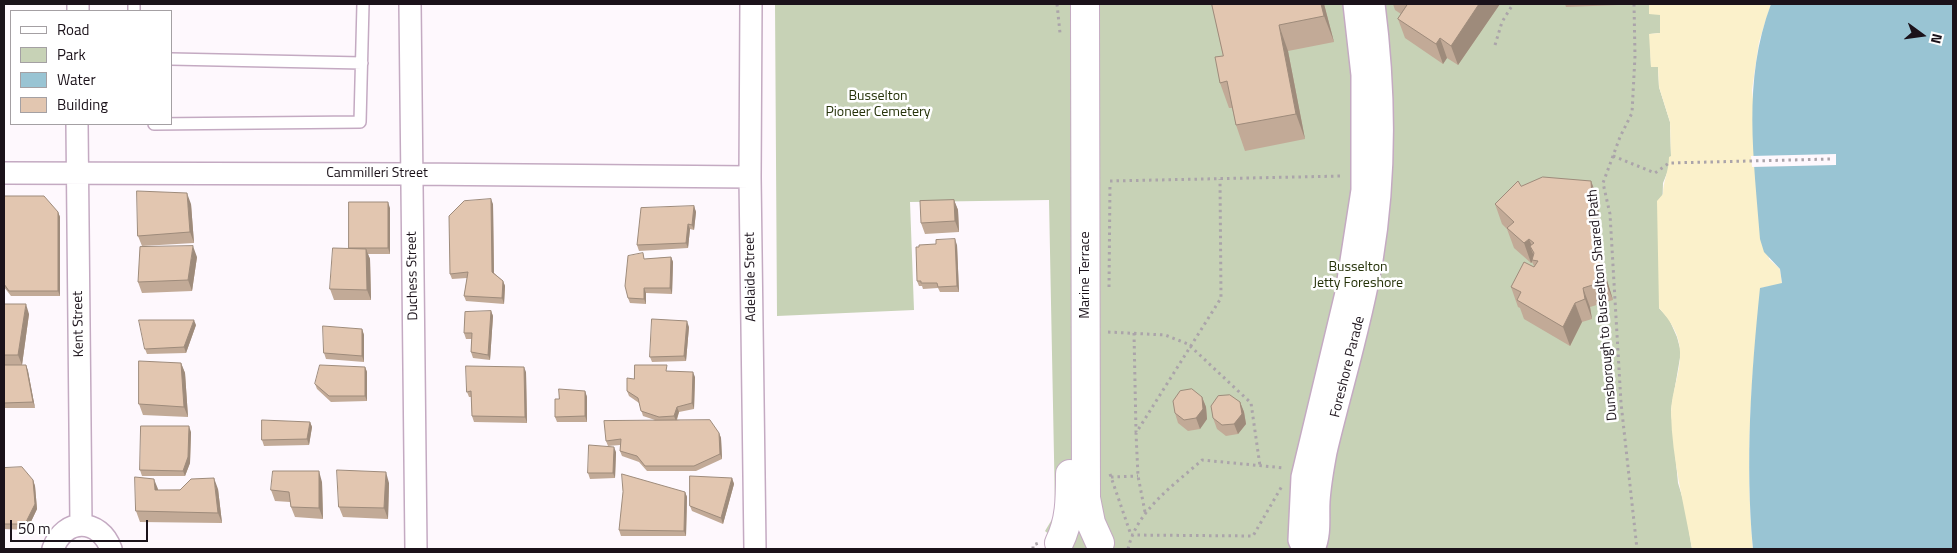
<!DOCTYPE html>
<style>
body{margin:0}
#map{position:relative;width:1957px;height:553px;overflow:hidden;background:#fef8fd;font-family:"Titillium Web",sans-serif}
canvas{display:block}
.frame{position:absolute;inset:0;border:5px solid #1b121a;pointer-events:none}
.legend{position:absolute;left:10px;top:10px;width:162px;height:115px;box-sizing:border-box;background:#fff;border:1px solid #a4a0a3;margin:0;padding:6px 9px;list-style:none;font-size:15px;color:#1b121a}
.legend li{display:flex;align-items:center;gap:10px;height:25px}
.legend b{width:25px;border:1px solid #a4a0a3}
.north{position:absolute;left:1897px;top:10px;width:50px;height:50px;-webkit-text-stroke:4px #fff;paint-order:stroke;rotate:104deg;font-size:14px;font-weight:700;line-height:20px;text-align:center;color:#1b121a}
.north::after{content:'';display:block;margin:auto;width:18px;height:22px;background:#1b121a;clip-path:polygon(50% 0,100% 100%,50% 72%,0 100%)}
.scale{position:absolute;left:10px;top:520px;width:138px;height:22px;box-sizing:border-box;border:2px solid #1b121a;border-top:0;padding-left:6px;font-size:15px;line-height:18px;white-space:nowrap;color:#1b121a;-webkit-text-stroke:4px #fff;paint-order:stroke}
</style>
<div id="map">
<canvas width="1957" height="553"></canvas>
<div class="frame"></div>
<ul class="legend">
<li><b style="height:6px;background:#fff"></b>Road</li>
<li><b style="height:14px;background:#c7d2b6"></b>Park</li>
<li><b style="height:14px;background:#99c4d3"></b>Water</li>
<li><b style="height:14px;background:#e2c6b0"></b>Building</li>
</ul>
<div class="north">N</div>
<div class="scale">50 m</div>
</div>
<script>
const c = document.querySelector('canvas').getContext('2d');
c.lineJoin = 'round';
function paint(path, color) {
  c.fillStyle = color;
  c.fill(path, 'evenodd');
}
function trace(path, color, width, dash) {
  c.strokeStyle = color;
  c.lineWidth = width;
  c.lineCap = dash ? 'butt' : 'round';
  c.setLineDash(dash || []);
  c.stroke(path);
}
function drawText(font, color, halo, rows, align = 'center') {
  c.font = font + ' "Titillium Web",sans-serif';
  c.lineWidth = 5;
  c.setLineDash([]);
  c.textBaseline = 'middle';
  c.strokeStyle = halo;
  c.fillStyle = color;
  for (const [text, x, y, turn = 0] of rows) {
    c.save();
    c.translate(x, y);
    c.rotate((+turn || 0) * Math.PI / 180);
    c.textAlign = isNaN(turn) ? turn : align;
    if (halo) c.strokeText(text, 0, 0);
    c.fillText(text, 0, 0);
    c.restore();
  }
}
paint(new Path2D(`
 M775 4H1649V14H1660V33L1650 34 1651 67H1658L1659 87 1670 122 1671 156 1669 168 1663 183 1659 308 1669 319 1677 337 1681 352 1671 410 1678 483 1685 506 1692 549H1066L1045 531 1054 516 1055 508 1049 200 910 202 914 310 777 316Z`), '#c7d2b6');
paint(new Path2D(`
 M1649 4H1771L1759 42 1752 90 1769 259 1780 269 1782 284 1761 288C1751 375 1745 462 1753 549H1692C1684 504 1672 459 1671 413 1671 393 1681 372 1680 352 1680 335 1670 320 1659 308L1657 201 1663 194C1663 181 1669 171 1669 157L1671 156 1670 122 1659 87 1658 67H1651L1649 34 1660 33V15L1649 14Z`), '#fbf1cb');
paint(new Path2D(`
 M1771 4H1953V549H1753C1745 462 1751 375 1760 288L1782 283 1780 269 1764 252 1760 239C1754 158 1742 81 1771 4Z`), '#99c4d3');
paint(new Path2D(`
 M1836 154V165L1752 167 1751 156Z`), '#fef8fd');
const lane = new Path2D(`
 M134 11V4
 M171 59 362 63
 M154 124 360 122 363 4`);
const street = new Path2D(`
 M410 4 416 549
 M751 4 750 177 755 549
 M78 11V4
 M77 124 81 525
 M4 173 412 174 750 177
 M53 549C64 517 100 518 111 549
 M1303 549 1299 540 1302 477 1346 293 1362 190V75L1354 4
 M1314 549C1321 534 1318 517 1319 501 1320 485 1323 468 1326 452 1341 388 1361 325 1372 260 1386 176 1385 89 1374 4`);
const secondary = new Path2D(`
 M1085 4 1086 498 1091 523 1100 543
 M1059 543C1070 521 1070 499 1070 474`);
trace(lane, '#c4aac2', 14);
trace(street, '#c4aac2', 24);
trace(secondary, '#c4aac2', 30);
trace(new Path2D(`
 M1057 4 1060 33
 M1634 4 1635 56 1632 113 1620 137 1603 183 1610 214 1621 403 1637 549
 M1495 45 1502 22 1513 4
 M1613 156 1655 173 1669 163 1832 159
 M1110 181 1342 176
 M1109 287 1110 183
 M1108 332 1165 335 1188 344 1251 403 1260 466
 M1134 333 1136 432
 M1110 474 1131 535
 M1111 477 1138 476
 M1145 512 1138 476 1136 433 1221 298 1220 179
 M1131 535 1253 536 1282 486
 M1033 549V545L1039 543
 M1128 549C1137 510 1173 486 1202 460L1284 468`), '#aba4aa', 3, [2.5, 4]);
trace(lane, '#fff', 11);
trace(street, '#fff', 21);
trace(secondary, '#fff', 28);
paint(new Path2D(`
 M1212 4H1324L1334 42 1288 51 1305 139 1245 151 1236 125 1232 108H1229L1220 83 1223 56Z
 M1393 4H1500L1458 65 1447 58 1443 64 1405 38 1398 19 1401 14 1395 10Z
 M1565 4H1618V5L1566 7Z
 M1591 181 1598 200 1602 264 1613 300 1590 307 1592 319 1582 322 1570 346 1524 319 1520 308 1518 307 1511 287 1534 266 1532 262 1531 263 1514 248 1507 229 1502 224 1495 204 1521 186Z
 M4 196 58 212 60 217V296H11L4 287Z
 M954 200 958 210 959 232 925 234 921 223Z
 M191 204 194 243 142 246 138 236Z
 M493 204 494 273 503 281 505 286 504 304 466 301 464 296 467 278 452 279 450 274Z
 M694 206 696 212 694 230 690 229 688 248 639 251 637 245Z
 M390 208V254H368L370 259 371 300H334L330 289 349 248Z
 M957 245 959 292H940L938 288 923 289 922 286H919L917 281Z
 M197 257 192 291 142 293 138 282Z
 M671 257 673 262 672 294 646 293V304L630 303 628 298 645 259Z
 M4 304 29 314 22 365H26L28 371 35 408H4V410Z
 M491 311 493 316 490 360 473 358 471 352 472 339H466L464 333Z
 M196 325 186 353 147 354 145 349Z
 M689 327 686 361 652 362 650 357Z
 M362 329 364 335V362L326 359 324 353Z
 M181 363 185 373 188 417 143 415 139 404Z
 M365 367 367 372V401L331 402 317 389 315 384Z
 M669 371 695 377 694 409 679 412 677 420 719 433 721 438 722 459 696 471H647L639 462 622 456 620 451V445L608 446 606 441 655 420 643 416 639 403 629 396 627 391 634 379Z
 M526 372 527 423 474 422 472 416 471 397H469L467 392Z
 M585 391 587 397V422H557L555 417 559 399Z
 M1202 397 1206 407 1207 419 1200 429 1188 431 1178 423 1175 413Z
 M1240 402 1244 412 1246 424 1238 434 1226 436 1217 429 1213 418Z
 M310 422 312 427 309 445 264 446 262 440Z
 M191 432 190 463 185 476H142L140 470Z
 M616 452 615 478 590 479 588 473Z
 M4 468 33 480 35 486 37 509 27 530 4 529Z
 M732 478 734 484 723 524 692 511 690 506Z
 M322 482 323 519 295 517 291 507 290 502 275 501 271 490Z
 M389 483 388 519 343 517 339 507Z
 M218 489 222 523 140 522 136 511 158 490Z
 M685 492 687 497 686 536H621L619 530Z`), '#c2aa97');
paint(new Path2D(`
 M1321 4H1324L1334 42 1324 16Z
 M1479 4H1500L1458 65 1451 46Z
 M1279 25 1288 51 1305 139 1296 114Z
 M1440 38 1447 58 1443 64 1436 44Z
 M1591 181 1598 200 1602 264 1613 300 1605 281 1595 244Z
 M187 193 191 204 194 243 190 232Z
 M491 199 493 204 494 277 492 272Z
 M954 200 958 210 959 232 955 221Z
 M388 202 390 208V254L388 248Z
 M694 206 696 212 694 230 692 225Z
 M58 212 60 217V296L58 291Z
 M688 224 690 229 688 248 686 243Z
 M955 239 957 245 959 292 957 286Z
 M1529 239 1537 258 1530 246 1535 259 1532 260V262L1531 263 1524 243Z
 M193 246 197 257 192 291 188 280Z
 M366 249 370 259 371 300 367 290Z
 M671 257 673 262 672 294 670 288Z
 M503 281 505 286 504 304 502 298Z
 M644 288 646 293V304L644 299Z
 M1583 288 1590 307 1592 319 1585 299Z
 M1575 303 1582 322 1570 346 1563 327Z
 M26 304 29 314 22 365 18 355Z
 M491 311 493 316 490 360 488 355Z
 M194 320 196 325 186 353 184 347Z
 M687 321 689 327 686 361 684 356Z
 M362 329 364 335V362L362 356Z
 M181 363 185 373 188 417 184 407Z
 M26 365 28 371 35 408 33 402Z
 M365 367 367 372V401L365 396Z
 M524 367 526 372 527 423 525 417Z
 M693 372 695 377 694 409 692 403Z
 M585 391 587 397V422L585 416Z
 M1202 397 1206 407 1207 419 1200 429 1196 418Z
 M1240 402 1244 412 1246 424 1238 434 1234 424Z
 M677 407 679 412 676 421 674 416Z
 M310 422 312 427 309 445 307 439Z
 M189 426 191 432 190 463 185 476 183 471Z
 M719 433 721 438 722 459 720 454Z
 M614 447 616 452 615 478 613 473Z
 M319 471 322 482 323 519 319 508Z
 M386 472 389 483 388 519 384 508Z
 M214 478 218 489 222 523 218 513Z
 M732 478 734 484 723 524 721 518Z
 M154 479 158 489 159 500 155 490Z
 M33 480 35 486 37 509 27 530 25 524Z
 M685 492 687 497 686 536 684 531Z`), '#9e8b7b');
const building = new Path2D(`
 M1212 4H1321L1324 16 1279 25 1296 114 1236 125 1227 81 1220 83 1215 57 1223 56Z
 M1408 4H1479L1451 46 1440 38 1436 44 1398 19Z
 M1543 177 1591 181 1595 244 1605 281 1583 288 1585 299 1575 303 1563 327 1517 300 1521 292 1511 287 1524 262 1534 267 1538 261 1532 260 1534 253 1530 246 1534 243 1529 239 1524 243 1507 228 1514 222 1495 204 1518 181 1521 186Z
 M137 191 187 193 190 232 138 236Z
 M4 196H44L58 212V291H9L4 284Z
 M491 199 492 272 503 281 502 298 464 296 468 272 450 274 449 216 464 201Z
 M954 200 955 221 921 223 920 201Z
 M349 202H388V248H349Z
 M694 206 692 225 688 224 686 243 637 245 641 208Z
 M955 239 957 286 938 287 937 283H921V281H917L916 247H919V245L936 244V240Z
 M193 246 188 280 138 282 140 247Z
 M333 248 366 249 367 290 330 289Z
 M643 253 644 259 671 257 670 288H644V299L628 298 625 286 628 256Z
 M4 304H26L18 355H4Z
 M491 311 488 355 471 352 472 333H464L465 312Z
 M652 319 687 321 684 356 650 357Z
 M139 320H194L184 347 145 349Z
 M323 326 362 329V356L324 353Z
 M139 361 181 363 184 407 139 404Z
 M4 365H26L33 402 4 403Z
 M320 365 365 367V396H329L315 384Z
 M635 365H667L666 371 693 372 692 403 677 407 674 416 659 417 641 411 638 398 627 391V378L634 379Z
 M466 366 524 367 525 417 472 416 471 391 467 392Z
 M559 389 585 391V416L555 417V399H559Z
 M1192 389 1202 397 1203 409 1196 418 1184 420 1175 413 1173 401 1180 391Z
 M1230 395 1240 402 1242 414 1234 424 1222 425 1213 418 1211 406 1218 396Z
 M262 420 310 422 307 439 262 440Z
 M710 420 719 433 720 454 694 466H645L637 456 620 451 621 439 606 441 604 421Z
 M141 426H189L188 457 183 471 140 470Z
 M589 445 614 447 613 473H588Z
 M22 467 33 480 35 504 25 524H4V468Z
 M337 470 386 472 384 508 339 507Z
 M273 471H319V508L291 507 289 492 271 490Z
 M622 474 685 492 684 531 619 530 623 492Z
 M690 476 732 478 721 518 690 506Z
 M135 477 154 479 155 490H180L191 479 214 478 218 513 136 511Z`);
paint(building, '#e2c6b0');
trace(building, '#9e8b7b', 1);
drawText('14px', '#26330a', '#fff', [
 ["Busselton",878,97],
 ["Pioneer Cemetery",878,113],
 ["Busselton",1358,268],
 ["Jetty Foreshore",1358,284]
]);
drawText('14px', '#1b121a', '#fff', [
 ["Cammilleri Street",377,174],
 ["Marine Terrace",1086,275,-90],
 ["Duchess Street",413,276,-91],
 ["Adelaide Street",751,277,-91],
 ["Dunsborough to Busselton Shared Path",1603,305,-95],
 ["Kent Street",79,324,-91],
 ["Foreshore Parade",1348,367,-76]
]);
</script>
